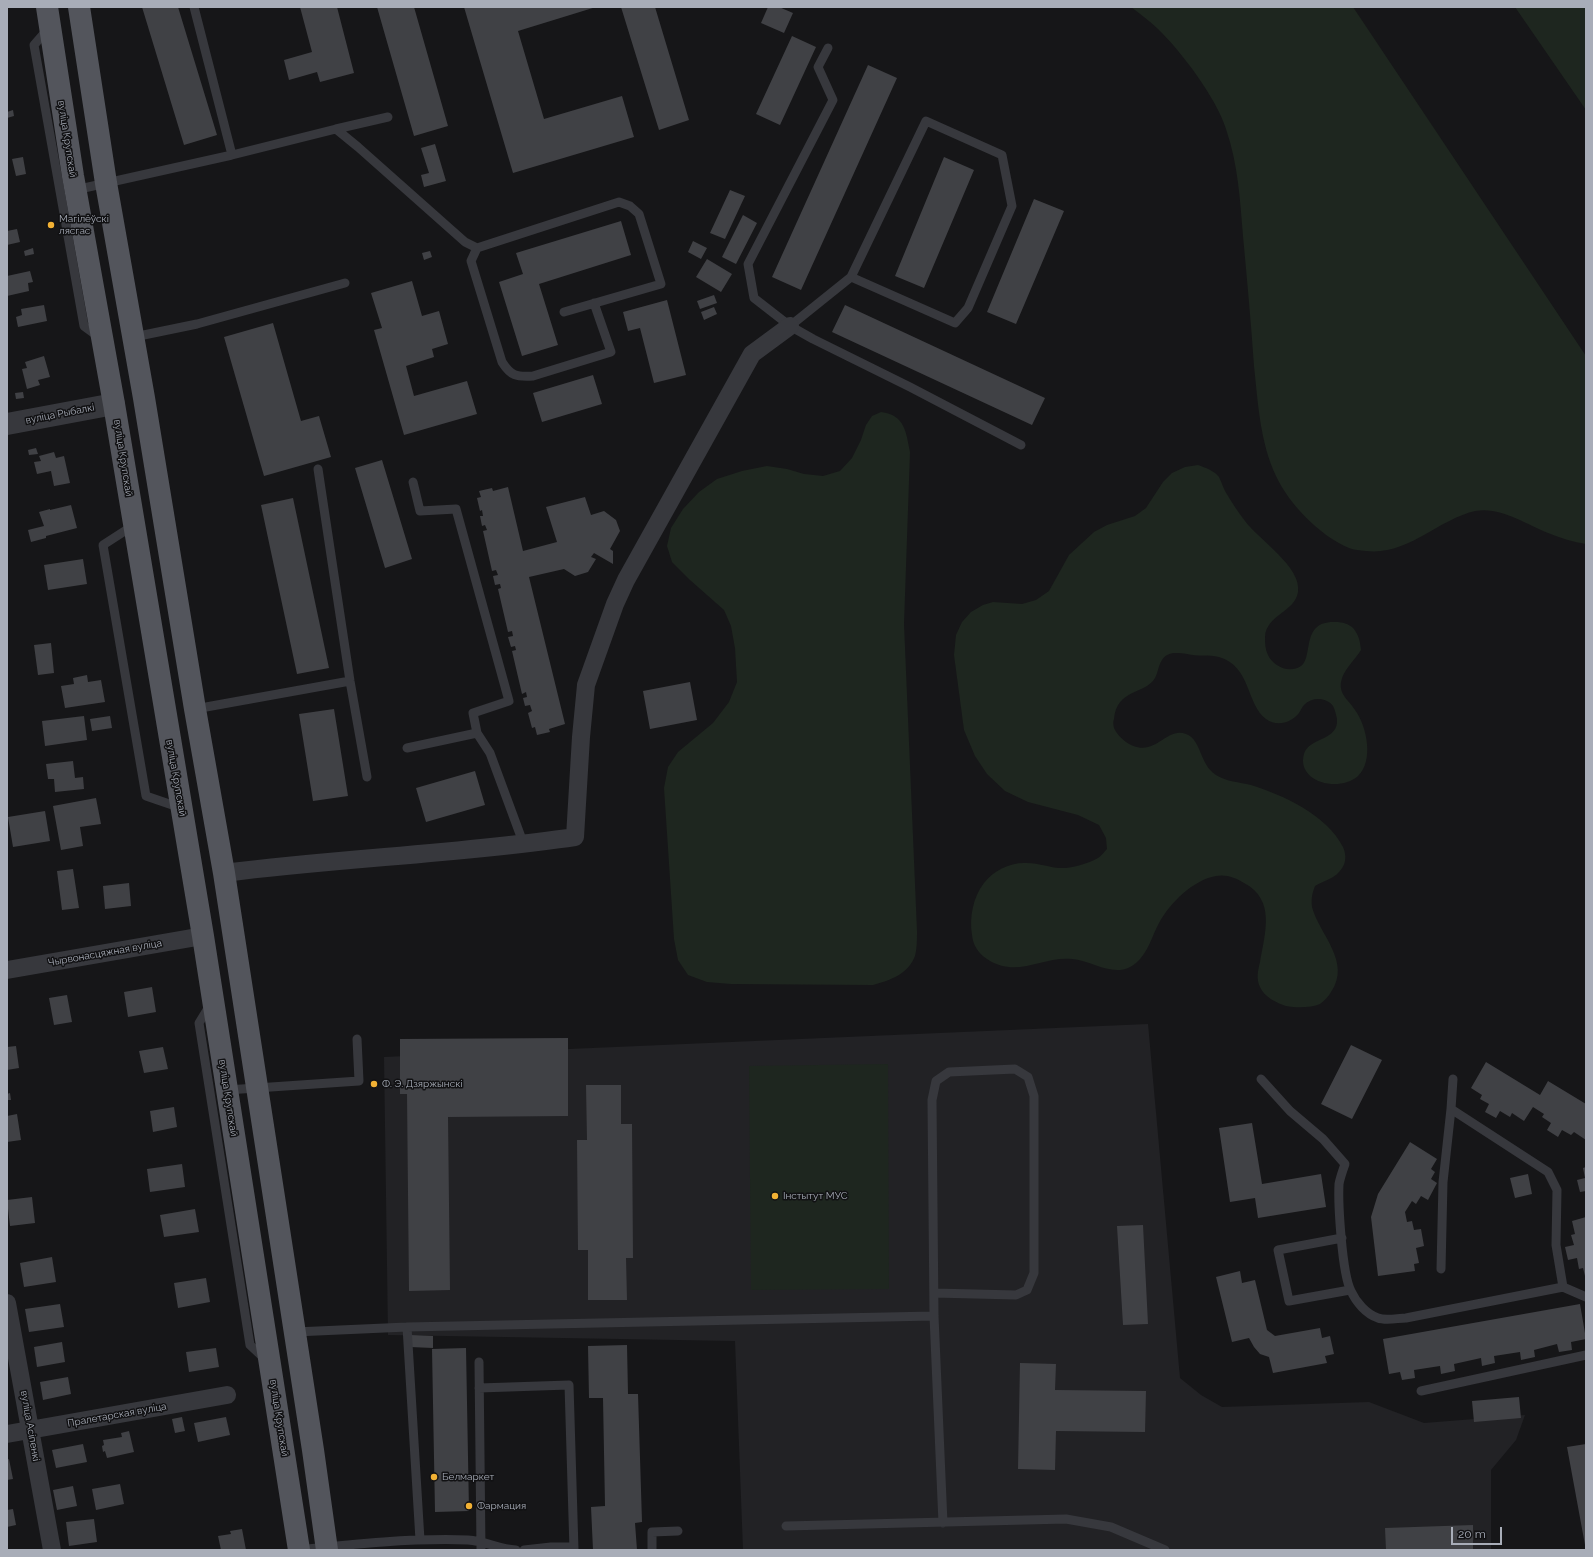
<!DOCTYPE html>
<meta charset="utf-8">
<style>
body{margin:0}
#map{position:relative;width:1593px;height:1557px;overflow:hidden;background:#161618;font-family:Raleway,sans-serif}
canvas{display:block}
.frame{position:absolute;inset:0;border:8px solid #a8adb8;pointer-events:none}
.scale{position:absolute;left:1451px;top:1527px;width:51px;height:18px;box-sizing:border-box;border:2px solid #a8adb8;border-top:0;padding-left:5px;font-size:12px;line-height:14px;white-space:nowrap;color:#a8adb8;-webkit-text-stroke:3px #111113;paint-order:stroke}
</style>
<div id="map">
<canvas width="1593" height="1557"></canvas>
<div class="frame"></div>
<div class="scale">20 m</div>
</div>
<script>
const c = document.querySelector('canvas').getContext('2d');
c.lineJoin = 'round';
function paint(path, color) {
  c.fillStyle = color;
  c.fill(path, 'evenodd');
}
function trace(path, color, width, dash) {
  c.strokeStyle = color;
  c.lineWidth = width;
  c.lineCap = dash ? 'butt' : 'round';
  c.setLineDash(dash || []);
  c.stroke(path);
}
function drawText(font, color, halo, rows, align = 'center') {
  c.font = font + ' Raleway,sans-serif';
  c.lineWidth = 3;
  c.setLineDash([]);
  c.textBaseline = 'middle';
  c.strokeStyle = halo;
  c.fillStyle = color;
  for (const [text, x, y, turn = 0] of rows) {
    c.save();
    c.translate(x, y);
    c.rotate((+turn || 0) * Math.PI / 180);
    c.textAlign = isNaN(turn) ? turn : align;
    if (halo) c.strokeText(text, 0, 0);
    c.fillText(text, 0, 0);
    c.restore();
  }
}
paint(new Path2D(`
 M1148 1024 1180 1378 1201 1395 1222 1407 1369 1402 1424 1423 1525 1415 1516 1440 1491 1470V1550H743L735 1341 388 1335 384 1057Z`), '#222225');
paint(new Path2D(`
 M1131 7H1353L1586 356V544C1574 542 1560 538 1548 533 1526 524 1500 506 1475 511 1437 520 1407 556 1366 551 1360 550 1354 550 1349 548 1320 536 1289 504 1276 476 1260 442 1258 403 1254 366 1251 323 1247 279 1243 236 1240 199 1238 164 1226 129 1217 99 1181 51 1158 29 1150 21 1140 14 1131 7Z
 M1515 7H1586V110Z
 M881 412C905 415 906 432 910 452L904 624 917 931C917 939 917 949 915 956 908 974 891 980 873 985L731 984 707 982 688 975 678 960 674 939 664 788 668 767 678 752 713 723 729 702 737 682 735 648 731 626 724 610 690 580 672 562 667 546 671 528 683 509 699 492 717 479 742 471 767 466 787 469 804 474 823 476 840 471 852 458 861 440 866 425 872 416Z
 M1198 465C1206 468 1213 470 1219 477 1221 481 1223 487 1225 491 1231 501 1238 512 1245 521 1259 540 1302 567 1298 592 1295 612 1266 615 1265 637 1265 643 1265 649 1268 655 1273 666 1289 674 1301 666 1314 657 1300 620 1336 622 1342 622 1349 624 1353 628 1359 635 1360 641 1361 650 1355 660 1343 670 1341 682 1339 695 1349 700 1355 710 1367 726 1374 761 1358 776 1339 793 1296 782 1304 754 1309 737 1339 741 1337 719 1336 714 1335 710 1333 706 1326 697 1312 697 1304 705 1302 707 1301 710 1299 713 1291 723 1277 727 1266 719 1246 704 1251 666 1219 657 1209 654 1197 657 1187 654 1177 653 1168 651 1162 660 1158 666 1158 673 1155 678 1145 695 1117 688 1114 719 1113 722 1113 724 1114 728 1116 733 1121 738 1126 742 1155 761 1165 726 1186 734 1202 740 1199 764 1216 775 1227 782 1239 782 1251 785 1283 795 1327 815 1343 847 1347 856 1346 865 1339 872 1333 879 1323 881 1315 886 1312 894 1311 899 1312 907 1319 934 1352 962 1331 992 1329 996 1324 1001 1320 1004 1311 1008 1296 1008 1286 1006 1277 1003 1264 997 1260 987 1256 979 1258 970 1260 962 1265 933 1276 900 1244 883 1236 878 1226 874 1216 876 1193 880 1170 903 1159 923 1152 936 1148 953 1136 963 1116 980 1094 961 1072 959 1042 956 1017 979 987 959 978 953 973 945 972 935 969 918 973 897 984 883 993 871 1009 863 1024 863 1038 862 1052 869 1066 868 1075 867 1090 863 1098 858 1101 856 1104 852 1107 849L1106 838 1099 825 1078 815 1028 802 1005 791 987 774 975 756 964 730 954 655 956 635 962 622 971 612 983 605 993 602 1022 604 1036 600 1049 591 1069 555 1094 532 1107 525 1135 516 1146 508 1163 482 1172 473 1185 467Z
 M888 1064 889 1289 751 1290 749 1066Z`), '#1e261f');
paint(new Path2D(`
 M142 7H178L217 135 184 145Z
 M300 7H337L354 73 320 82 317 72 289 80 284 60 312 52Z
 M377 7H414L448 126 414 136Z
 M464 7H596L518 31 544 119 622 96 634 137 513 173Z
 M621 7H655L689 120 659 130Z
 M768 7H779L793 13 784 33 761 23Z
 M792 36 816 47 780 125 756 114Z
 M868 65 897 78 801 290 772 277Z
 M13 110 14 116 7 118V112Z
 M435 144 446 181 424 187 421 175 429 173 421 148Z
 M23 157 26 174 16 176 12 159Z
 M944 157 974 170 924 288 895 276Z
 M730 190 745 196 725 239 710 233Z
 M1034 199 1064 211 1016 324 987 312Z
 M743 215 757 223 736 264 722 257Z
 M621 221 631 255 539 284 558 345 522 356 499 282 523 274 516 253Z
 M17 229 20 242 7 245V231Z
 M693 241 707 248 701 259 688 252Z
 M33 248 34 254 25 256 24 251Z
 M430 251 432 257 424 260 422 253Z
 M707 259 732 274 721 292 696 277Z
 M30 271 33 282 28 283 29 291 7 296V276Z
 M412 281 422 316 439 311 448 344 432 349 434 357 406 366 414 396 467 381 477 414 404 435 374 330 382 328 371 293Z
 M714 295 717 303 700 309 697 301Z
 M667 300 686 375 654 383 640 328 628 331 623 312Z
 M44 305 47 321 18 327 16 317 22 315 21 309Z
 M845 305 1045 398 1032 425 832 332Z
 M714 307 717 314 704 320 701 312Z
 M273 323 301 421 319 416 331 457 264 476 224 337Z
 M44 356 50 377 38 380 40 385 27 389 22 369 27 368 25 362Z
 M593 375 602 404 542 422 533 393Z
 M23 392 24 398 16 399 15 393Z
 M36 448 38 454 29 455 28 450Z
 M54 452 56 458 64 456 70 483 54 486 51 471 37 474 34 462 41 461 39 456Z
 M382 460 412 559 385 568 355 468Z
 M508 487 523 551 557 542 546 507 585 497 591 515 604 511 616 520 620 531 610 549 613 551V564L594 553 591 557 596 559 588 572 575 576 564 569 529 577 565 724 549 729 550 732 537 735 535 727 532 728 528 713 532 711 530 705 525 706 523 698 527 697 526 692 522 694 512 651 516 650 515 646 511 647 508 637 513 636 512 631 508 632 498 589 501 588 500 584 495 585 493 576 498 575 496 570 492 571 483 531 487 530 485 525 482 526 480 516H483L482 510 480 511 477 498 481 497 479 491 492 488 493 491Z
 M293 498 329 668 297 674 261 505Z
 M71 505 77 528 46 536V538L31 542 28 530 44 526 39 512 50 509V510Z
 M83 559 87 584 48 590 44 565Z
 M51 643 54 673 38 675 34 645Z
 M87 675 88 682 101 680 105 702 65 708 61 686 74 684 73 678Z
 M690 682 697 720 650 729 643 691Z
 M334 709 348 796 313 801 299 714Z
 M84 716 87 740 45 746 42 721Z
 M110 716 112 728 92 731 90 719Z
 M73 761 75 778 83 777 84 789 55 792 54 779H48L46 764Z
 M475 771 485 805 426 822 416 788Z
 M96 798 101 824 80 827 83 846 61 850 53 806Z
 M45 811 50 841 13 847 8 817Z
 M73 869 79 908 62 910 57 871Z
 M129 883 131 906 105 909 103 886Z
 M152 987 156 1012 128 1017 124 992Z
 M67 995 72 1022 54 1025 49 998Z
 M568 1038V1116L448 1117 450 1290 409 1291 407 1094H400V1039Z
 M1351 1045 1382 1060 1352 1119 1321 1104Z
 M16 1046 19 1068 7 1070V1047Z
 M163 1047 168 1069 144 1073 139 1051Z
 M1486 1062 1540 1095 1548 1081 1586 1104V1140L1574 1132 1571 1135 1562 1130 1558 1137 1547 1130 1551 1123 1542 1117 1544 1114 1533 1107 1524 1121 1512 1113 1510 1117 1500 1111 1496 1118 1485 1112 1489 1104 1480 1099 1482 1095 1471 1088Z
 M586 1085H621V1124H632L633 1258H626L627 1300H588V1250H578L577 1140H587Z
 M10 1093 11 1100H7V1094Z
 M174 1107 177 1127 153 1132 150 1111Z
 M17 1114 21 1140 7 1142V1116Z
 M1252 1123 1262 1184 1321 1174 1326 1207 1258 1218 1255 1198 1230 1202 1219 1128Z
 M1410 1142 1437 1159 1431 1169 1435 1172 1431 1179 1437 1183 1428 1200 1421 1196 1416 1204 1412 1201 1405 1212 1407 1222 1412 1221 1414 1230 1421 1229 1424 1246 1416 1248 1419 1263 1414 1264 1415 1271 1378 1276 1371 1217 1378 1194Z
 M182 1164 185 1187 150 1192 147 1169Z
 M1586 1167V1191L1580 1192 1577 1180 1585 1178 1583 1168Z
 M1528 1174 1532 1194 1515 1198 1510 1178Z
 M32 1197 35 1223 10 1226 7 1200Z
 M195 1209 199 1232 164 1237 160 1215Z
 M1586 1217V1276H1585L1583 1268 1579 1269 1577 1258 1568 1260 1565 1247 1574 1245 1571 1235 1575 1234 1572 1221Z
 M1143 1225 1148 1324 1123 1325 1117 1226Z
 M52 1257 56 1282 24 1287 20 1263Z
 M1240 1271 1242 1283 1255 1280 1267 1330 1275 1336 1320 1328 1322 1338 1330 1336 1334 1354 1325 1356 1327 1363 1273 1373 1269 1357 1260 1354 1254 1347 1249 1338 1232 1342 1216 1277Z
 M206 1278 210 1302 178 1308 174 1283Z
 M60 1304 64 1327 29 1332 25 1309Z
 M1580 1304 1586 1339 1571 1342 1572 1350 1559 1352 1557 1344 1534 1350 1535 1357 1521 1360 1520 1352 1494 1356 1495 1363 1482 1366 1481 1358 1454 1364 1455 1371 1441 1374 1440 1366 1414 1370 1415 1378 1402 1380 1400 1372 1389 1374 1383 1339Z
 M411 1335 433 1336V1348L410 1347Z
 M62 1342 65 1362 37 1367 34 1347Z
 M627 1345 628 1394H638L642 1522 635 1523 637 1550H593L591 1507 605 1506 603 1398H589L588 1346Z
 M216 1348 219 1367 189 1372 186 1352Z
 M466 1348 469 1511 435 1512 432 1349Z
 M1020 1363 1056 1364 1055 1390 1146 1391 1145 1432 1056 1431 1055 1470 1018 1469Z
 M68 1377 71 1394 43 1400 40 1382Z
 M1519 1397 1521 1418 1474 1422 1472 1401Z
 M182 1417 185 1431 175 1433 172 1419Z
 M226 1417 230 1435 198 1442 194 1423Z
 M129 1431 134 1452 107 1458 105 1451 103 1452 102 1446 104 1445 103 1440 122 1437 121 1433Z
 M83 1444 87 1462 56 1468 52 1450Z
 M1586 1444V1545H1585L1567 1447Z
 M9 1459 13 1479 7 1480V1460Z
 M120 1484 124 1504 96 1510 92 1489Z
 M73 1486 77 1506 57 1510 53 1490Z
 M13 1509 16 1525 7 1527V1510Z
 M94 1519 97 1542 69 1546 66 1522Z
 M1473 1525V1550H1386L1385 1528Z
 M242 1529 246 1550H221L218 1536 231 1534 230 1531Z`), '#404145');
trace(new Path2D(`
 M194 7 232 155
 M48 29 34 45 84 326 99 337
 M828 48 818 67 833 100 748 264 754 298 790 326 813 339 910 387 1021 445
 M336 129 388 117
 M75 190 232 155 336 129 358 147 465 242 477 248 619 202 630 206 639 214 661 284 564 312
 M477 248 471 261 502 362C511 376 516 377 533 376L611 352 594 303
 M790 326 851 277 955 323 968 308 1012 206 1002 155 926 121 851 277
 M134 337 197 324 345 283
 M318 469 350 681 367 777
 M413 482 420 511 456 509 509 701 473 713 477 733
 M134 525 103 545 146 796 181 808
 M195 709 350 681
 M407 748 477 733 490 753 524 845
 M210 1005 199 1023 250 1345 265 1359
 M1261 1079 1290 1111 1323 1139 1345 1164C1343 1170 1340 1178 1339 1184 1338 1204 1342 1274 1351 1291 1356 1302 1366 1314 1378 1318 1386 1321 1398 1318 1406 1318L1563 1287 1586 1297
 M227 1090 359 1081 357 1039
 M1451 1109 1453 1079
 M1342 1238 1278 1250 1289 1301 1350 1290
 M1441 1269 1443 1182 1451 1109 1548 1172 1557 1190 1556 1245 1563 1287
 M934 1293 1016 1295 1027 1290 1034 1273V1096L1028 1077 1015 1069 949 1072 936 1081 932 1100 934 1316 943 1523
 M407 1327 420 1540
 M295 1332 407 1327 934 1316
 M479 1362 481 1550
 M479 1388 569 1385 574 1550
 M1421 1391 1586 1355
 M786 1526 1066 1519 1111 1527 1165 1550
 M299 1550C355 1544 412 1538 468 1540 485 1541 499 1549 516 1550
 M524 1550 551 1547H574
 M652 1550V1532L678 1531`), '#37383d', 9);
trace(new Path2D(`
 M224 873C341 858 459 854 575 837L581 737 586 685 615 604 626 580 752 354 790 326
 M7 970 203 936
 M7 1303 52 1550
 M7 1434 227 1395`), '#37383d', 18);
trace(new Path2D(`
 M7 424 114 404`), '#37383d', 22);
trace(new Path2D(`
 M47 7 73 176 114 404 203 936 299 1550
 M79 7 106 183 144 398 195 709 224 873 313 1450 327 1550`), '#53555c', 22);
for (const [x, y, r, color] of [
 [51,225,4,"#f2b134"],
 [374,1084,4,"#f2b134"],
 [775,1196,4,"#f2b134"],
 [434,1477,4,"#f2b134"],
 [469,1506,4,"#f2b134"]
]) {
  const dot = new Path2D();
  dot.arc(x, y, r, 0, 2 * Math.PI);
  c.fillStyle = color;
  c.fill(dot);
  trace(dot, '#111113', 1.5);
}
drawText('10px', '#a8adb8', '#111113', [
 ["вуліца Крупскай",67,139,81],
 ["вуліца Рыбалкі",60,414,-11],
 ["вуліца Крупскай",123,458,81],
 ["вуліца Крупскай",176,778,80],
 ["Чырвонасцяжная вуліца",105,953,-10],
 ["вуліца Крупскай",228,1098,81],
 ["Пралетарская вуліца",117,1415,-10],
 ["вуліца Крупскай",279,1418,81],
 ["вуліца Асіпенкі",30,1426,80]
]);
drawText('10px', '#a8adb8', '#111113', [
 ["Магілёўскі",59,219],
 ["лясгас",59,231],
 ["Ф. Э. Дзяржынскі",382,1084],
 ["Інстытут МУС",783,1196],
 ["Белмаркет",442,1477],
 ["Фармация",477,1506]
], 'left');
</script>
